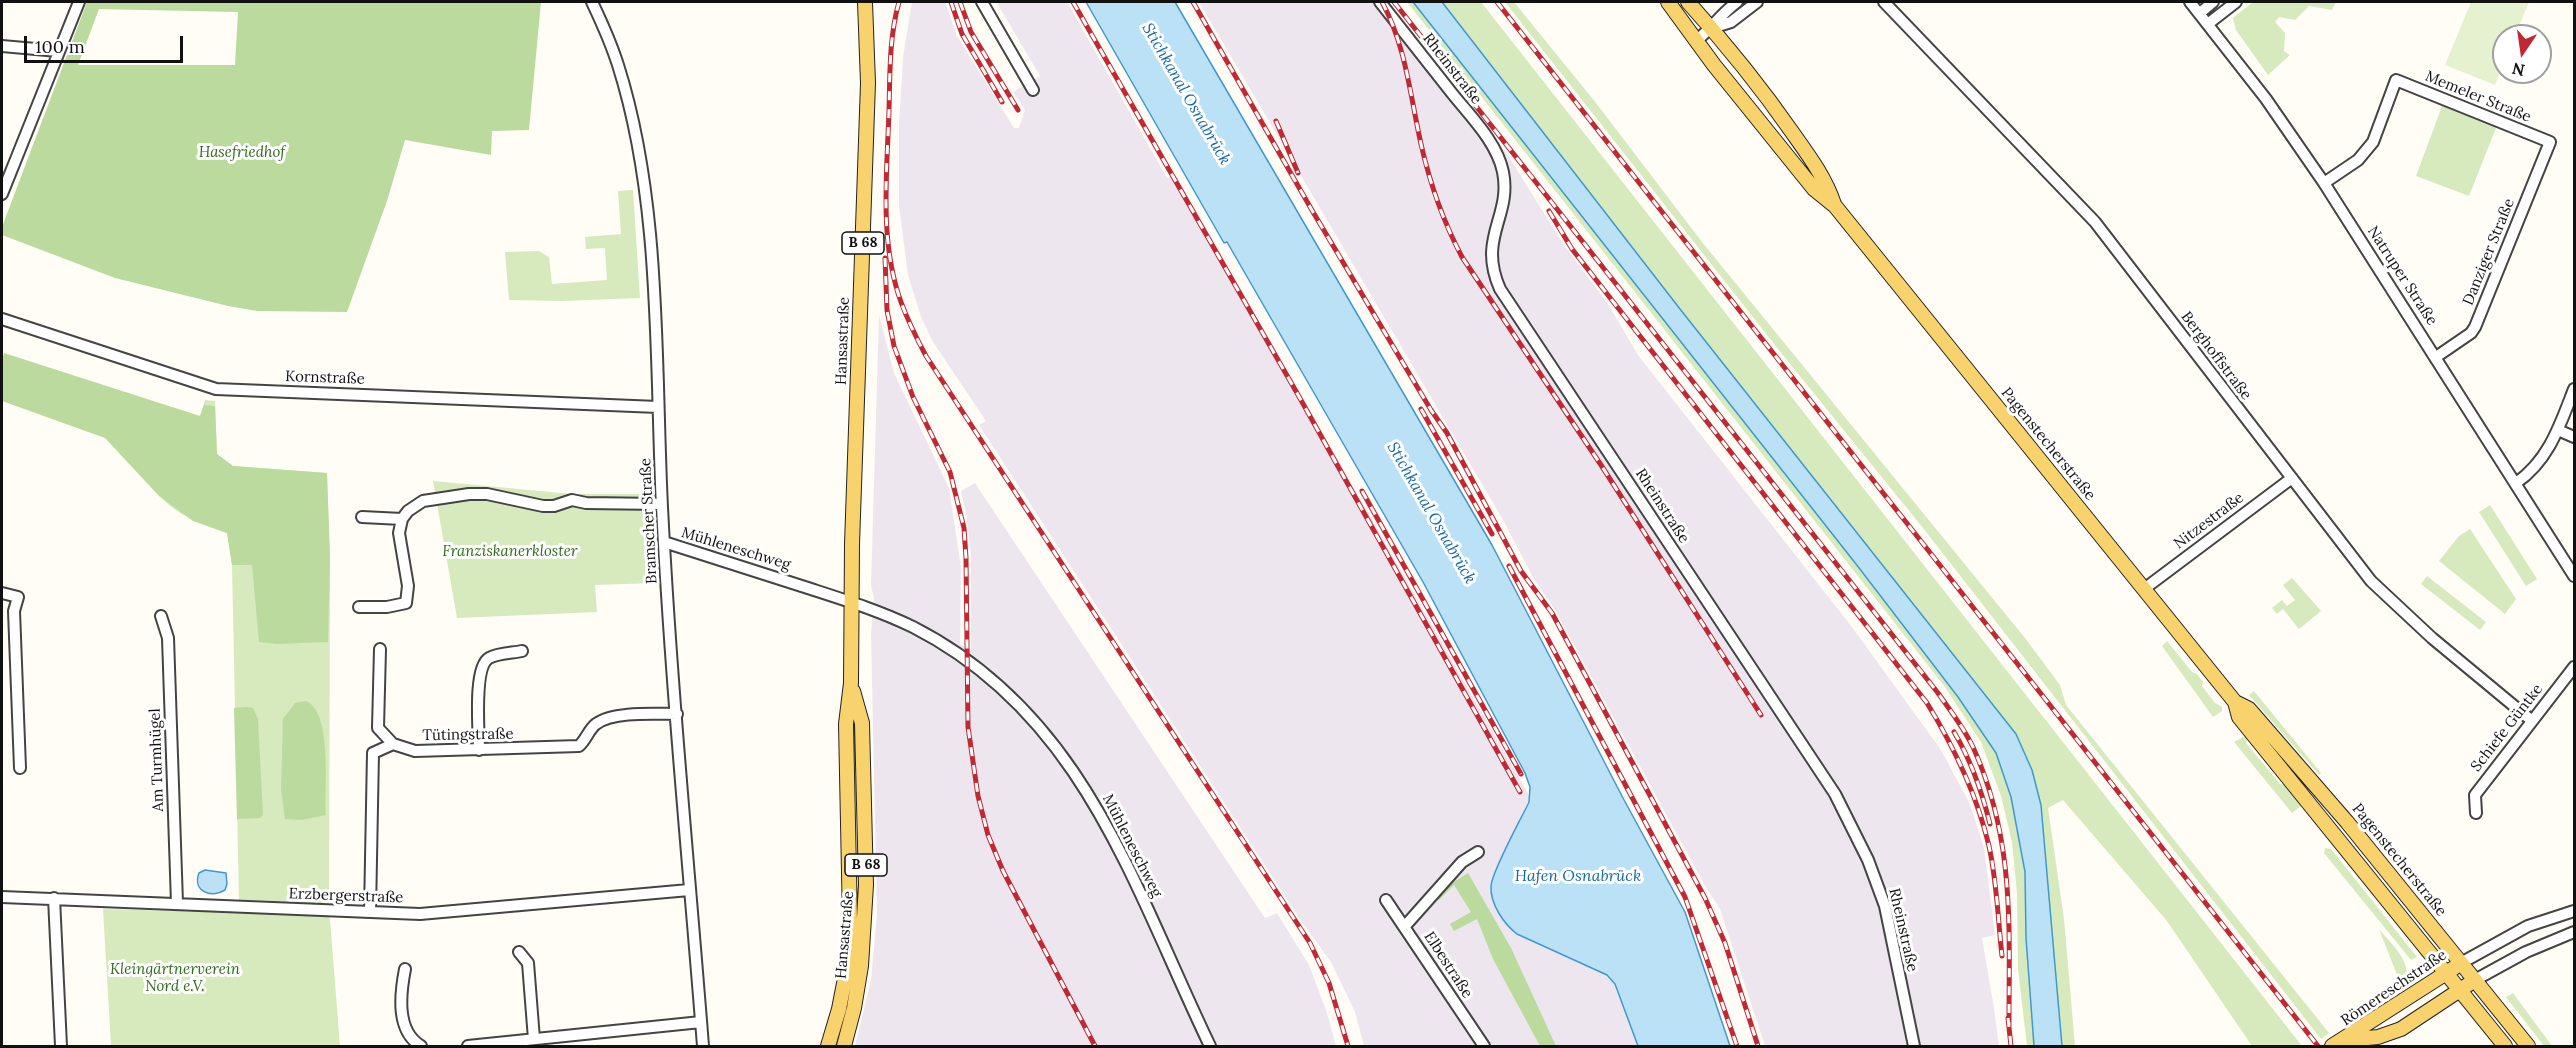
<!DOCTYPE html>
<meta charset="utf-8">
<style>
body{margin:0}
#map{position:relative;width:2576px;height:1048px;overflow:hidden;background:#fffdf5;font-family:Lora,serif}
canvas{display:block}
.frame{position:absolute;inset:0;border:3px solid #111;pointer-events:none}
.north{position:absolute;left:2492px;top:24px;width:60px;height:60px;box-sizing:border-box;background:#fff;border:2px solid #a0a0a0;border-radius:50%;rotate:193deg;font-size:16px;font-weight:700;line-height:24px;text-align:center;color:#111}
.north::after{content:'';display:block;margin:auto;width:21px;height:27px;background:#c12833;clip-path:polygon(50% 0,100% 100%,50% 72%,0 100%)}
.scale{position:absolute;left:24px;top:36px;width:159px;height:27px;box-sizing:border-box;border:3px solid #111;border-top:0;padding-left:8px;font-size:18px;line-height:21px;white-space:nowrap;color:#111;-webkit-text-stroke:4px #fff;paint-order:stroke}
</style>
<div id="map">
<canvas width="2576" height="1048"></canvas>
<div class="frame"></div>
<div class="north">N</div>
<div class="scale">100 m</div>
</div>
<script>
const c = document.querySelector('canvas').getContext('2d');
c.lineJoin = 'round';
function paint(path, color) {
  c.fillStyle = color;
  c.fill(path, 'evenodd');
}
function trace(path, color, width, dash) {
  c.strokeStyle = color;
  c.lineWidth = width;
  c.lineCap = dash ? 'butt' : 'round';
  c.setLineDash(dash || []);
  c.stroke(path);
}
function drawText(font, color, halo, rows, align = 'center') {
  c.font = font + ' Lora,serif';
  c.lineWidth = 6;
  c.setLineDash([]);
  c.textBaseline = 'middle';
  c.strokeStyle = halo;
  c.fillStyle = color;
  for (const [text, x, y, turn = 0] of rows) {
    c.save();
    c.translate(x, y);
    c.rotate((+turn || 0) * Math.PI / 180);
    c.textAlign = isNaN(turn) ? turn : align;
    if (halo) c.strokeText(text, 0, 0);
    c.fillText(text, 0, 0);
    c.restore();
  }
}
paint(new Path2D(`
 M912 2H945L957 36 1014 128H1019L1025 110 1013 92 1040 76 997 3 1067 2 1167 178 1175 174 1530 797 1493 876 1491 884 1492 898 1517 934 1607 975 1615 984 1638 1046H1364L1355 1012 1331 962 1299 918 979 425 986 421 933 342 921 317 908 275 899 206V125L903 57Z
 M1199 2H1387L1505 151 1566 248 1608 304 1638 355 1852 627 1941 750 1970 804 1984 848 1995 935 1982 938 1994 1008 1999 1046H1765L1720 909 1704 884 1555 610 1535 581 1503 520Z
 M879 315 894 373 949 488 961 567 960 644 971 651V554L966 513 961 491 975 483 1265 918 1277 913 1309 965 1327 1013 1336 1046H855L871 980 877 915 871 634 874 598 871 586Z`), '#eee6ef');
paint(new Path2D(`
 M1407 2H1481L2302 1046H2252L2167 921 2063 800 2048 808 2064 919 2075 1046H2027L2018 969 2017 893 2012 842 2001 796 1981 742 1945 687Z
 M1505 2H1514L1596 103 1702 242 2025 638 2060 685 2066 705 2329 1033 2321 1039 1923 528 1782 354Z
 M2253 2H2336L2332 10 2309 6 2295 20 2279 17 2275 22 2285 33 2284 51 2290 55 2268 75 2236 30 2233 18Z
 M2442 106 2496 128 2469 196 2416 176Z
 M633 190 640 298 562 301 509 300 505 252 539 251 549 257 552 284 607 280 605 248 586 249 585 237 621 234 618 191Z
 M205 400 215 401 217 454 233 466 327 473 330 559 329 907 340 1046H111L103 909 298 914 239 902 232 565 227 533C204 525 151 507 154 476 156 458 170 428 176 409L200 416Z
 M433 481 572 494H645L646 512 652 515 655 583 595 585 597 612 457 618Z
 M2490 505 2537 579 2526 586 2479 512Z
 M2470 529 2516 599 2505 614 2439 561 2459 536Z
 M2427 576 2486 622 2480 630 2421 584Z
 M2292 578 2321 611 2299 629 2283 609 2277 614 2272 608 2282 600 2287 606 2295 600 2283 585Z
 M2167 641 2192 672 2197 674 2203 682 2202 686 2215 703 2222 707V711L2213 717 2162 646Z
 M2254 691 2321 773 2319 775 2249 695Z
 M2245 736 2248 739 2246 743 2280 784 2284 785 2301 806 2292 813 2234 742Z
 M2325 848 2331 849 2417 957 2411 960 2324 853Z
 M2379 929C2392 945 2410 959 2407 982L2401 985Z
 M2513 993 2552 1046H2544L2506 997Z`), '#d6eabd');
paint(new Path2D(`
 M87 2H541L529 130 492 131 491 155 405 140 387 201 347 312 257 311 228 306 115 278 2 235V227ZM99 9 238 12 235 65H78Z
 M4 353 200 416 204 405 215 406 217 454 233 466 327 473 330 559 328 642 276 644 259 642 252 565H232L227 533 193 521 159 496 105 438 2 401V360Z
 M306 701C333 712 324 791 326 815L302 820 285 819 281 790 283 719 295 703Z
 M246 707 253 708 258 719 263 815 260 818 237 819 234 708Z
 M1468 873 1511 948 1556 1046H1540L1493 959 1477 919 1454 931 1450 924 1471 912 1454 885 1439 900 1437 898 1452 883Z`), '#badb9d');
paint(new Path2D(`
 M2471 2H2529L2515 36H2504V63L2495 85 2445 65Z`), '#e6f1cf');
const water = new Path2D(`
 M1086 2H1175L1492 545 1623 798 1685 912 1730 1046H1638L1615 984 1607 975 1517 934C1504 924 1490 904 1491 886 1492 871 1521 819 1529 802L1530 787 1525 773 1423 582 1227 242 1224 243Z
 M1413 2H1442L1680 309 2016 734 2032 770 2041 805 2062 1046H2034L2026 938 2025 872 2011 797 1996 753 1958 697 1856 564Z
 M205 870 226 873 227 884 225 890C211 899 192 891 199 873Z`);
paint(water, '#bae1f6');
trace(water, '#4198cd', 1.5);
const minor = new Path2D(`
 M592 2C602 23 611 43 618 65 662 203 655 364 662 507 671 687 689 867 703 1046
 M982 2 1033 90
 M1380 2C1404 32 1427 62 1451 92 1470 116 1497 142 1503 172 1512 217 1477 237 1500 289L1835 794 1868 860 1885 906 1914 1046
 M1884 2 2095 222 2371 581 2432 638 2531 720
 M2190 2 2266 99 2324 183 2574 576
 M2200 13 2213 2
 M2209 23 2236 2
 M1712 28 1731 22 1757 2
 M1697 40C1712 28 1722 13 1737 2
 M2 46 58 51
 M2324 183 2358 160 2373 142 2396 80 2550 142 2475 327 2471 333 2436 357
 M2 194 79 2
 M2 319 216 389 658 407
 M2558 430 2574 437
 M2516 483C2549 460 2560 425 2574 389
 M362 517 402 519
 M664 542C713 558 762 573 811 589 845 600 880 611 913 627 1084 714 1133 886 1210 1046
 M2144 589 2292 478
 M2 593 18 597 14 611 20 768
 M359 607H387L406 603 408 586 399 533 402 519 408 511 423 501 469 494H487L543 506H554L572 500 586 503 661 504
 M161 616 168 638 177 903
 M380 649 378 728 393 744
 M479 750C479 731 473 667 489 658 498 653 513 653 522 651
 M2476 813 2475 795 2574 667
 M2 897 420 914 689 890
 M54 898 61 1046
 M1386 900 1484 1046
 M370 912 373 753 393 744 415 751 579 746C586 740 589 729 596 724 613 711 655 714 677 714
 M1405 926 1462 862 1478 852
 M519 952 528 963 534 1039
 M2461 963 2528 926 2574 911
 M405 969C400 995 396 1031 421 1046
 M2475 980 2526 952 2574 932
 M468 1046 701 1022`);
const major = new Path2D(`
 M1668 2 1714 65 1814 189 1835 206 2235 702 2239 717 2505 1046
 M1688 2C1725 43 1760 86 1792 132 1809 156 1825 177 1834 204
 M2235 702 2249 709 2347 822 2528 1046
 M2346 1040 2378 1037 2401 1029 2475 980
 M828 1046 839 1009 847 968 850 922 846 724 851 683 852 544 868 83 865 2
 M844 1046 854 1008 861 966 866 885 862 723 853 691
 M2332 1046 2454 968`);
trace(minor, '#444', 14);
trace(major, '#222', 16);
trace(minor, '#fff', 10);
trace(major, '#f7d26d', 14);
const rail = new Path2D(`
 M899 2C889 37 890 75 889 111 887 174 879 241 901 302 908 321 917 339 926 356L1310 943 1329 983 1348 1046
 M951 2 962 34 1002 102
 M960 2 971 32 1018 110
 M1073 2 1297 393 1520 792
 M1193 2 1313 212 1431 410 1447 433 1521 571 1552 613 1705 898 1725 943 1758 1046
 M1382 2C1406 46 1410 95 1421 144 1430 184 1443 221 1462 257L1601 465 1761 715
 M1394 2 1938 693C1950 710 1964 728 1973 747 2015 840 2009 925 2009 1025
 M1497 2 2318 1046
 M1276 121 1298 173
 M1549 211 1572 249 1604 290 1927 703C1954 747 1977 795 1989 846 1997 882 1998 920 2002 956
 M885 258 887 310 894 346 913 397 950 472 964 528 966 558 968 727 978 796 988 835 1003 871 1095 1046
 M1421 409 1492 534
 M1362 491 1521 774
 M1509 566 1685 897 1737 1046
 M1954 732C1971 760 1982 792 1990 824
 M2008 1018 2011 1046`);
trace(rail, '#c12833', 5);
trace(rail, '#fff', 3, [9]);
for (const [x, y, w] of [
 [863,243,42],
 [866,865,42]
]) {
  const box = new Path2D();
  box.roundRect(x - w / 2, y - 11, w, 22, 4.5);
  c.fillStyle = '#fff';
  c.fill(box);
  trace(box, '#111', 1.5);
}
drawText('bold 14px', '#111', null, [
 ["B 68",863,243],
 ["B 68",866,865]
]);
drawText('15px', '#111', '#fff', [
 ["Rheinstraße",1452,69,52],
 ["Memeler Straße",2478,97,22],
 ["Danziger Straße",2489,252,-68],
 ["Natruper Straße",2402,276,57],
 ["Hansastraße",843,341,-88],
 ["Berghoffstraße",2216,356,53],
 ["Kornstraße",325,378,2],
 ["Pagenstecherstraße",2048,444,51],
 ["Rheinstraße",1662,506,57],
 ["Bramscher Straße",649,521,-93],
 ["Nitzestraße",2209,521,-37],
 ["Mühleneschweg",736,549,17],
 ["Schiefe Güntke",2507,728,-52],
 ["Tütingstraße",468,735,-1],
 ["Am Turmhügel",157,760,-92],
 ["Mühleneschweg",1132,846,63],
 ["Pagenstecherstraße",2399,860,51],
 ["Erzbergerstraße",346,896,2],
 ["Rheinstraße",1903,930,77],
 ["Hansastraße",845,935,-85],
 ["Elbestraße",1448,965,57],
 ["Römereschstraße",2394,988,-34]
]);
drawText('italic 15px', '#316a20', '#fff', [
 ["Hasefriedhof",242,153],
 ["Franziskanerkloster",510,552],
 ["Kleingärtnerverein",175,970],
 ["Nord e.V.",175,987]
]);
drawText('italic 16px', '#196aa4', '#fff', [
 ["Stichkanal Osnabrück",1186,94,60],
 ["Stichkanal Osnabrück",1431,513,60],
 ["Hafen Osnabrück",1578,876]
]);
</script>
